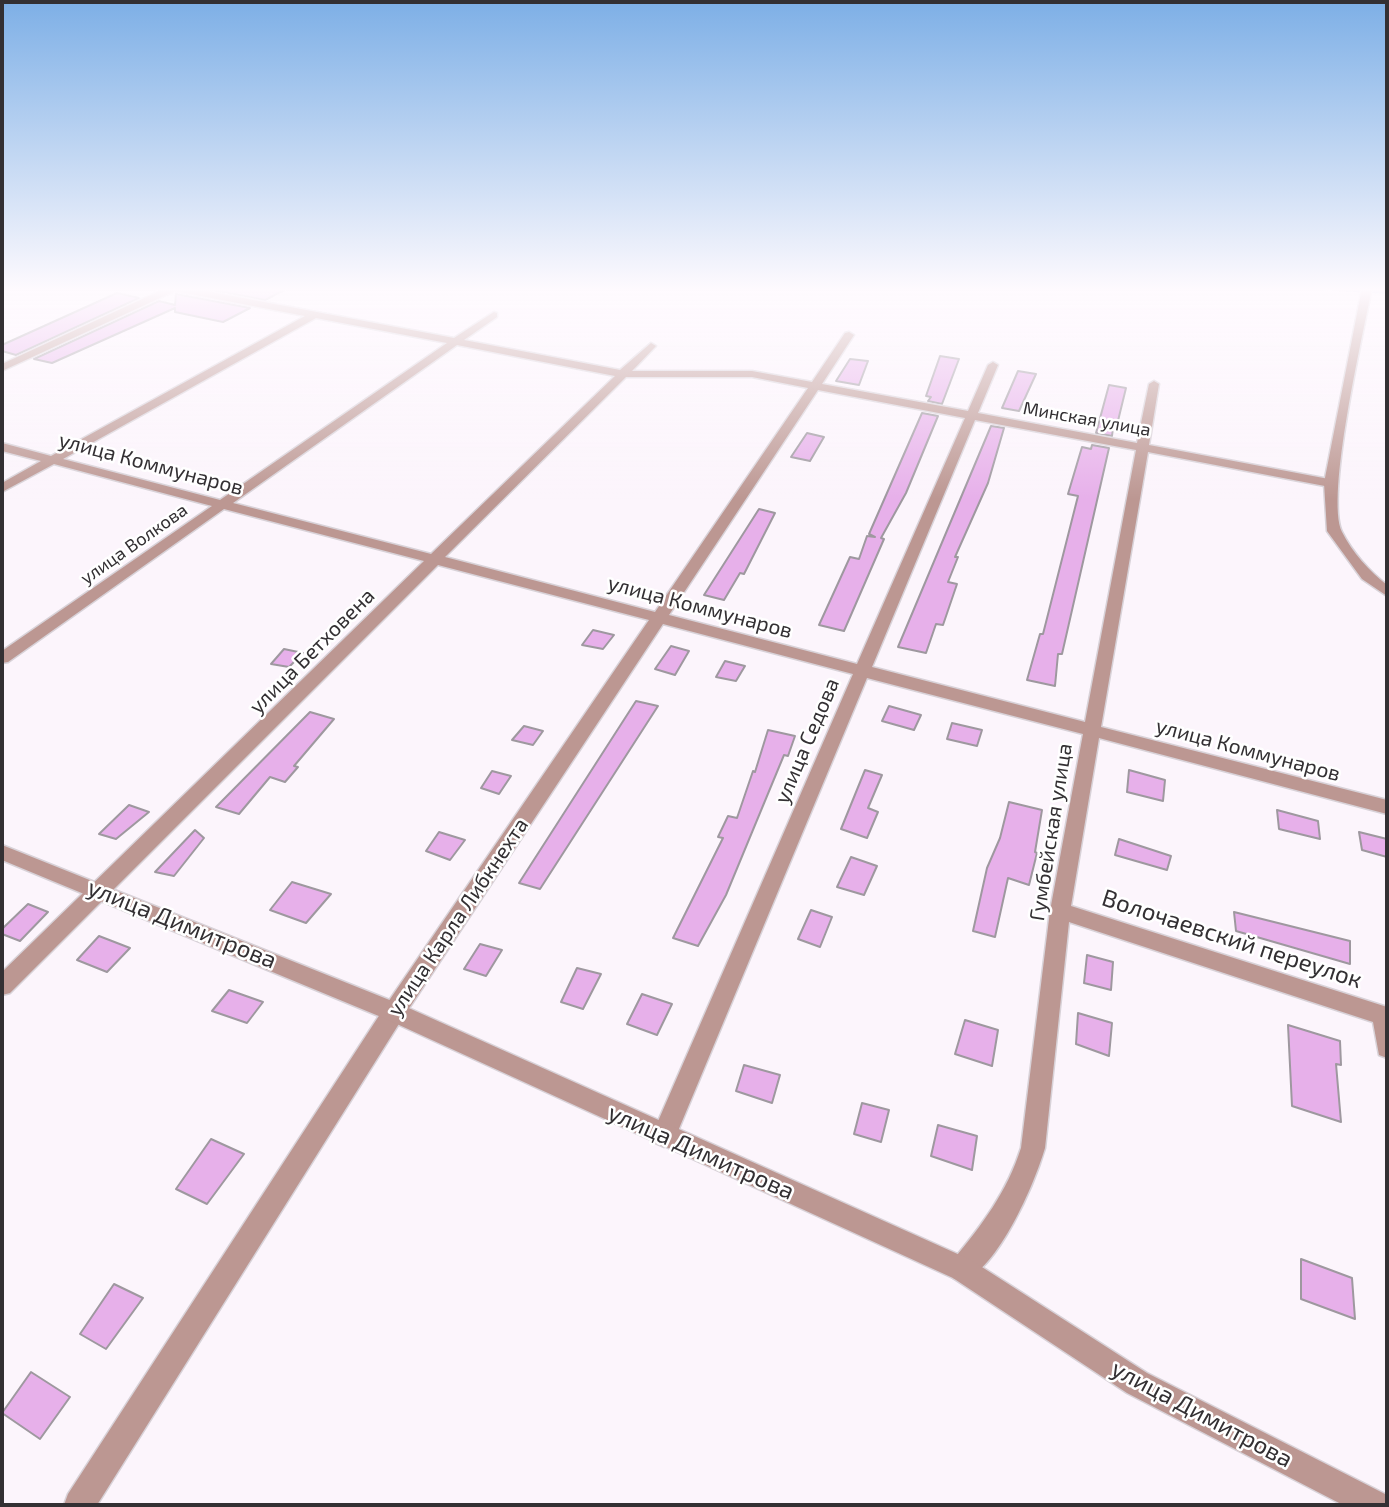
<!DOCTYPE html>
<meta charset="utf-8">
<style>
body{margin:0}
#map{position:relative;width:1389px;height:1507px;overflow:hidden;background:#fcf5fc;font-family:"Exo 2",sans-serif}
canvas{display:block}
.frame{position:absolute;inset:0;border:4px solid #333033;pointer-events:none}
</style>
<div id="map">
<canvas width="1389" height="1507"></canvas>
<div class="frame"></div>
</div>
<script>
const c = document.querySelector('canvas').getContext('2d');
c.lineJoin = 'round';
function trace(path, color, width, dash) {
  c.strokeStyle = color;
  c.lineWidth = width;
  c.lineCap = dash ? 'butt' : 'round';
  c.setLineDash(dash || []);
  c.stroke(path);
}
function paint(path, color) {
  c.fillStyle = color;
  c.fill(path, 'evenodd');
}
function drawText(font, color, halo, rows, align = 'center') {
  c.font = font + ' "Exo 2",sans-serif';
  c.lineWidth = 5;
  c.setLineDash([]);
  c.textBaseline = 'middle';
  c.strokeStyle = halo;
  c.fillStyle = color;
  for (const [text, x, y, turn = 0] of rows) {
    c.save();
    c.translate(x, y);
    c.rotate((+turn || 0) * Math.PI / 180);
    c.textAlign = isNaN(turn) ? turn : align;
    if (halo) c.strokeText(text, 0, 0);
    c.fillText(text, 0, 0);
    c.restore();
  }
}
trace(new Path2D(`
 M718 288H736
 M1317 288 1387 292`), '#7da7e3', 3.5);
const building = new Path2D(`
 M203 288H288L265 300Z
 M117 293 139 298 16 355 2 351V345Z
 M176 294 250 308 223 322 175 312V308L52 363 34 359 159 301 175 305Z
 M940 356 959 359 942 404 928 401 931 397 926 396Z
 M850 359 868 361 859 385 836 381Z
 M1018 371 1036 374 1019 411 1002 408Z
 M1109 385 1126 388 1116 429 1113 428 1112 436 1096 433Z
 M922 413 938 416 906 493 881 538 884 539 844 631 819 625 850 557 859 559 867 536 875 537 869 534Z
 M991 426 1004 428 988 483 955 557H958L948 582 957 584 943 625 936 624 926 653 898 647Z
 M807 433 824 437 810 461 791 457Z
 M1092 445 1109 448 1062 654H1058L1055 686 1027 680 1040 634H1043L1078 496 1068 494 1082 447 1091 449Z
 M759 509 775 513 744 574 740 573 724 600 704 595Z
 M593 630 614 635 603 649 582 645Z
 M671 646 689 651 675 675 655 669Z
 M284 649 303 653 289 667 271 664Z
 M725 661 745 666 736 681 716 677Z
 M636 701 658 706 540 889 519 883Z
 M889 706 921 715 914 730 882 721Z
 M310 712 334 719 294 766 298 767 285 782 270 777 239 814 216 807Z
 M952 723 982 730 977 746 947 739Z
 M524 726 543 731 533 745 512 740Z
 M768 730 795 736 788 756 784 755 726 895 698 946 673 938 723 838 718 837 728 816 737 818 753 771 755 772Z
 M865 770 882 775 868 808 878 812 867 838 841 829Z
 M1129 770 1165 780 1163 801 1127 792Z
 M492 771 511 776 499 794 481 788Z
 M1009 802 1042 810 1035 852 1037 853 1029 885 1008 878 995 937 973 931 987 868 1000 838Z
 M129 805 149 812 116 839 99 834Z
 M1277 810 1318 821 1320 839 1279 829Z
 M195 830 204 838 174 876 155 872Z
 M439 832 465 840 450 860 426 851Z
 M1359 832 1387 839V857L1362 850Z
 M1119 839 1171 856 1167 870 1115 855Z
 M851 857 877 866 864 895 837 887Z
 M292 882 331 894 306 923 270 910Z
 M28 904 48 912 20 941 2 934V929Z
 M811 910 832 917 820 947 798 939Z
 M1234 912 1350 941V964L1236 931Z
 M99 936 130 948 107 972 77 960Z
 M480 944 502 950 486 976 464 969Z
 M1087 955 1113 962 1111 990 1084 983Z
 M577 968 601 974 583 1009 561 1002Z
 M229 990 263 1002 247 1023 212 1011Z
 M642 994 672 1004 657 1035 627 1024Z
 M1078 1013 1112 1023 1109 1056 1076 1044Z
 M965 1020 998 1030 992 1066 955 1054Z
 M1288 1025 1340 1041 1341 1065 1336 1064 1341 1122 1292 1106Z
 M744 1065 780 1075 772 1103 736 1091Z
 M862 1103 889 1110 881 1142 854 1134Z
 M938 1125 977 1136 972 1170 931 1156Z
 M211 1139 244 1154 207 1204 176 1189Z
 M1301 1259 1352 1278 1355 1319 1301 1299Z
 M114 1284 143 1298 106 1349 80 1334Z
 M31 1372 70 1397 40 1439 2 1413Z`);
paint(building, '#e7b0ea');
trace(building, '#9e989f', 2);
const minor = new Path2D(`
 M166 288H190L454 338 494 312 497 313V317L464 340 620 370 651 343 656 346 632 371H752L812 382 845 333 849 332 854 335 822 384 968 411 988 365 993 362 998 365 978 413 1137 443 1149 384 1154 381 1159 384 1149 445 1334 480 1336 483 1330 487 1148 452 1101 727 1387 800V814L1099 738 1071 906 1387 1007V1058L1379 1055 1373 1022 1069 922 1045 1148C1034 1185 999 1267 962 1282L953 1278 949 1269 953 1260C982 1225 1007 1192 1021 1148L1050 911 1083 734 867 678 673 1143 664 1147 655 1143 652 1135 853 674 663 624 402 1019 97 1505H64L68 1494 386 1005 649 620 438 565 10 993 2 995V972L424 561 224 509 8 662 2 663V651L212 506 54 464 2 492V483L41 461 2 451V443L51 456 305 316 175 291 2 371V364ZM316 318 447 343 220 500 63 459ZM457 345 615 376 431 554 233 503ZM626 377H752L808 388 655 612 445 557ZM818 390 965 418 857 664 669 615ZM975 420 1136 450 1085 722 872 667Z`);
const tertiary = new Path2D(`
 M1362 288H1372C1363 334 1325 497 1342 532 1352 552 1370 572 1387 585V596L1362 579 1327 531 1324 483Z
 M2 845 402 1005 971 1260 1147 1373 1385 1494 1387 1505H1343L1127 1393 953 1278 386 1019 2 860Z`);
trace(minor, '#d8d2d8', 3);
trace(tertiary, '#d8d2d8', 3);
paint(minor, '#bc9792');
paint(tertiary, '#bc9792');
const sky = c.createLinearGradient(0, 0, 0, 499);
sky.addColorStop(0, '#7dafe6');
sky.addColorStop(0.58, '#fefafe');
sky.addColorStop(1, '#fefafe00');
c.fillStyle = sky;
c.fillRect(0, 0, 1389, 499);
drawText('18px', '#333033', '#fff', [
 ["Минская улица",1087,419,10],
 ["улица Волкова",134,544,-35]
]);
drawText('21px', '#333033', '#fff', [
 ["улица Коммунаров",151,464,15],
 ["улица Коммунаров",700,607,15],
 ["улица Бетховена",312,651,-45],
 ["улица Седова",807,741,-67],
 ["улица Коммунаров",1248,750,15],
 ["Гумбейская улица",1051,832,-81],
 ["улица Карла Либкнехта",458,917,-56]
]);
drawText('24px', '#333033', '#fff', [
 ["улица Димитрова",182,924,22],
 ["Волочаевский переулок",1232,939,18],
 ["улица Димитрова",701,1152,24],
 ["улица Димитрова",1202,1414,28]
]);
</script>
